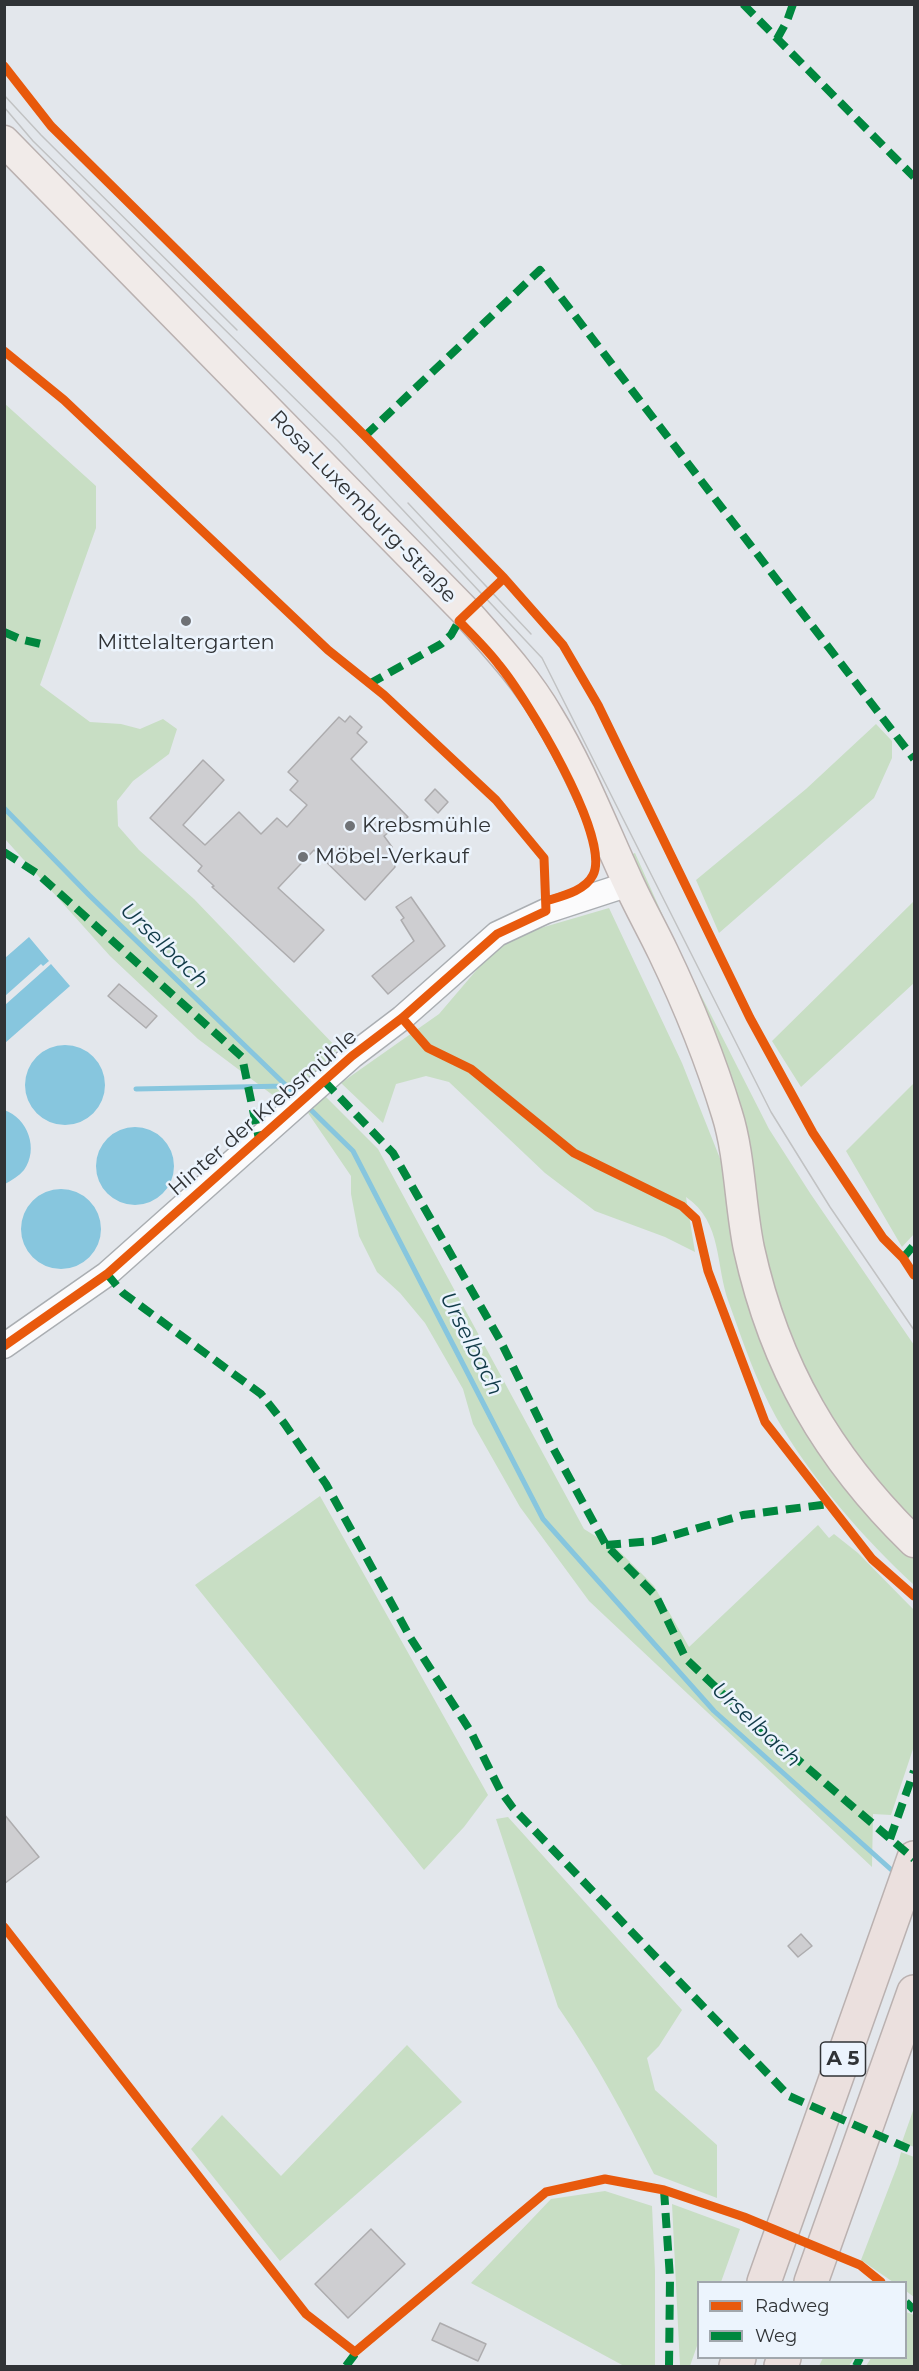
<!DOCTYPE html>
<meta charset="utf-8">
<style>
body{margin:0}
#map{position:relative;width:919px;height:2371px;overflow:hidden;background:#e3e7ec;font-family:Montserrat,sans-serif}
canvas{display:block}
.frame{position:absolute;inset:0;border:6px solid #303336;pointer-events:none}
.legend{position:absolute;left:697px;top:2281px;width:210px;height:78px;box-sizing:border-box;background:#ecf4fd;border:2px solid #a1a7ad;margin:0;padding:8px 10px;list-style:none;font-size:18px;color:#303336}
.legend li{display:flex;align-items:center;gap:12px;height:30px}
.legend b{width:30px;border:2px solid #a1a7ad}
</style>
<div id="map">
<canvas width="919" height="2371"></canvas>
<div class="frame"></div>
<ul class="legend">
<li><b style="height:8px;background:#e8590c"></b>Radweg</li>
<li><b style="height:8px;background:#00873e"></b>Weg</li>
</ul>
</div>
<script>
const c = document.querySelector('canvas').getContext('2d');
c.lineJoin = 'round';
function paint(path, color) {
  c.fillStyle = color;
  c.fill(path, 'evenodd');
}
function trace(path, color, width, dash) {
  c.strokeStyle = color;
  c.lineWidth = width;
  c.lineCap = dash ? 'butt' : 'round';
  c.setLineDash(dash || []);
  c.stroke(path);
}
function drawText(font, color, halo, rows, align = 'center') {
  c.font = font + ' Montserrat,sans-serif';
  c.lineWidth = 5;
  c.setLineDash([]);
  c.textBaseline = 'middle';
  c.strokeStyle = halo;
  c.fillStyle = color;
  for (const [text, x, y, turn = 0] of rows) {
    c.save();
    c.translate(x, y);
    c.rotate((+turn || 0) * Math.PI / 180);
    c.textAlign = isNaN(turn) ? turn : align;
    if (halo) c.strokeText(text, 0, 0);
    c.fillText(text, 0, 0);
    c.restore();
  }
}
paint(new Path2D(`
 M4 403 96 486V528L40 685 90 722 121 724 140 729 163 719 177 729 169 754 133 781 117 801 118 826 139 850 194 899 338 1049 312 1075 278 1099 198 1039 110 956 5 839Z
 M876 724 892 741V758L874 798 719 933 696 880 806 789Z
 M635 853 679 952 769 1129 810 1193 914 1345V1526L854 1458 793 1356 628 856Z
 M914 901V983L801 1087 772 1041Z
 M609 908 682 1063 721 1161 739 1266 901 1544 914 1557V1585C865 1540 809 1476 776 1417 756 1381 743 1342 729 1303 715 1266 723 1222 686 1197L695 1252 665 1237 595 1211 545 1173 449 1082 426 1076 396 1084 383 1123 341 1083 439 1014 503 939Z
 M914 1083V1234L902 1247 846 1151Z
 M324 1095 378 1149 584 1529 618 1550 654 1586 689 1647 818 1525 829 1538 834 1534 858 1553 914 1610V1746L891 1815 873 1814 872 1867 589 1601 520 1507 473 1424 463 1389 425 1323 400 1293 377 1272 359 1236 351 1194V1176L308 1113Z
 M320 1496 488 1795 464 1827 424 1870 195 1585Z
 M508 1817 682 2010 659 2046 647 2058 655 2090 717 2145V2198L654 2174C625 2117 595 2060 558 2007L496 1819Z
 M407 2045 462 2102 280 2261 191 2149 222 2115 281 2176Z
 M914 2108V2147L902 2142Z
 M901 2152 914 2157V2297L906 2291V2282H893L861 2260 898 2164Z
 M605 2191 652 2206 655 2271V2366H624L471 2283 551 2199Z
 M672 2204 740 2229 721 2282H698V2343L690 2366H680Z
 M906 2312 914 2315V2366H866L871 2358H906Z
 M823 2358H854L849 2366H819Z`), '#c8dec4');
paint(new Path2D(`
 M29 937 49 961 43 966 41 964 5 996V958Z
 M51 964 70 986 5 1043V1005Z
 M25 1085a40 40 0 1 1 80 0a40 40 0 1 1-80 0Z
 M4 1110C28 1118 39 1149 24 1170 19 1176 12 1180 5 1184Z
 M96 1166a39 39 0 1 1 78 0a39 39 0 1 1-78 0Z
 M21 1229a40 40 0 1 1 80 0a40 40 0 1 1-80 0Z`), '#87c6de');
trace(new Path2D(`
 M4 808 89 895 298 1097
 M136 1089 286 1086
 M307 1106 353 1151 543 1519 714 1711 896 1874`), '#87c6de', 5);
const building = new Path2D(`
 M350 716 362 727 357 733 367 742 351 759 408 817 384 836 392 847 395 867 365 900 314 850 278 888 324 930 294 962 212 887 214 886 198 871 202 866 150 818 203 760 224 780 183 825 205 845 239 812 261 834 277 818 287 827 307 805 290 790 298 781 288 772 339 717 345 722Z
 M435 789 448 802 438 813 425 800Z
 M411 897 445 946 388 994 372 976 414 941 401 920 404 918 396 907Z
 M119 984 157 1016 146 1028 108 996Z
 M4 1814 39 1857 4 1884Z
 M801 1934 812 1946 798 1957 788 1946Z
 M371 2229 405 2264 348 2318 315 2284Z
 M440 2323 486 2344 478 2361 432 2340Z`);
paint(building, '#ceced1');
trace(building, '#adacae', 1.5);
const minor = new Path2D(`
 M4 1346 107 1274 352 1056 402 1018 497 934 546 911 629 884`);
const major = new Path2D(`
 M4 141 467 613C496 646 526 678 548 716 580 768 602 826 628 882 639 906 652 929 663 952 688 1004 710 1058 727 1114 740 1155 740 1206 749 1249 775 1367 828 1458 914 1542`);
const highway = new Path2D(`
 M764 2282 914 1858
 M811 2282 914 1992
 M736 2366 739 2358
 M781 2366 784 2358`);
trace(minor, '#aaaeb2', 27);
trace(major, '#bab1b0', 33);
trace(highway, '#bab1b0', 36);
trace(minor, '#fbfbfc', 24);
trace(major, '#f1ebe9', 30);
trace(highway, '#ebe0de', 33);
trace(new Path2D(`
 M4 95 41 135 237 330
 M4 107 33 141 338 441 542 658 771 1112 830 1207 914 1330
 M408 503 531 634`), '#c1c2c3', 1.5);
trace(new Path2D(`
 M743 4 914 177
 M777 39 787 21 793 4
 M365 436 540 270 914 759
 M4 632 20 639 41 644
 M369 684 441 644 451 635 459 621
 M4 852 38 874 242 1057 259 1139
 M324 1081 393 1153 500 1340 552 1446 606 1545 656 1596 686 1659 742 1712 914 1859
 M903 1258 914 1245
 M107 1274 123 1293 261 1394 284 1423 326 1484 410 1637 471 1732 500 1790 513 1808 789 2096 914 2151
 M606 1545 654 1541 743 1515 829 1504
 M890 1839 914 1771
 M664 2190 670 2278 669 2366
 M906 2302 914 2310
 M346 2366 358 2350
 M856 2366 860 2358`), '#00873e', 8, [15, 8]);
trace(new Path2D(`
 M4 66 51 126 365 436 504 578 563 645 598 705 750 1018 813 1133 883 1238 903 1258 914 1275
 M4 351 64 400 328 650 384 695 496 800 544 858 546 911 497 934 402 1018 352 1056 107 1274 4 1346
 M504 578 459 621C472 635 487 649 499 665 525 696 612 838 593 875 585 891 562 896 546 901
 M402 1018 428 1048 471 1069 574 1153 682 1206 696 1219 708 1271 765 1422 872 1559 914 1596
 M4 1927 306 2314 355 2352 546 2192 605 2179 664 2190 744 2217 860 2265 881 2282`), '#e8590c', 9);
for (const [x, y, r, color] of [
 [186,621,6,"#6f7276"],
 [350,826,6,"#6f7276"],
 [303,857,6,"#6f7276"]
]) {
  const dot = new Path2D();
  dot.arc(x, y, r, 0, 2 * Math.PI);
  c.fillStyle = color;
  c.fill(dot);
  trace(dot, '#ecf4fd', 2);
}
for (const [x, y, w] of [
 [843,2059,45]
]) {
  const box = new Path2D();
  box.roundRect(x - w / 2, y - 17, w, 34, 4.5);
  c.fillStyle = '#ecf4fd';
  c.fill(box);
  trace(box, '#303336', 1.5);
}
drawText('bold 20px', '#303336', null, [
 ["A 5",843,2059]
]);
drawText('21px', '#303336', '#ecf4fd', [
 ["Rosa-Luxemburg-Straße",363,507,46],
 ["Hinter der Krebsmühle",263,1113,-41]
]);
drawText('21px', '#303336', '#ecf4fd', [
 ["Mittelaltergarten",186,643,"center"],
 ["Krebsmühle",362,826],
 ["Möbel-Verkauf",315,857]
], 'left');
drawText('italic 22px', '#123b49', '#ecf4fd', [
 ["Urselbach",164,946,44],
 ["Urselbach",471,1344,63],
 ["Urselbach",756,1725,43]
]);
</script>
